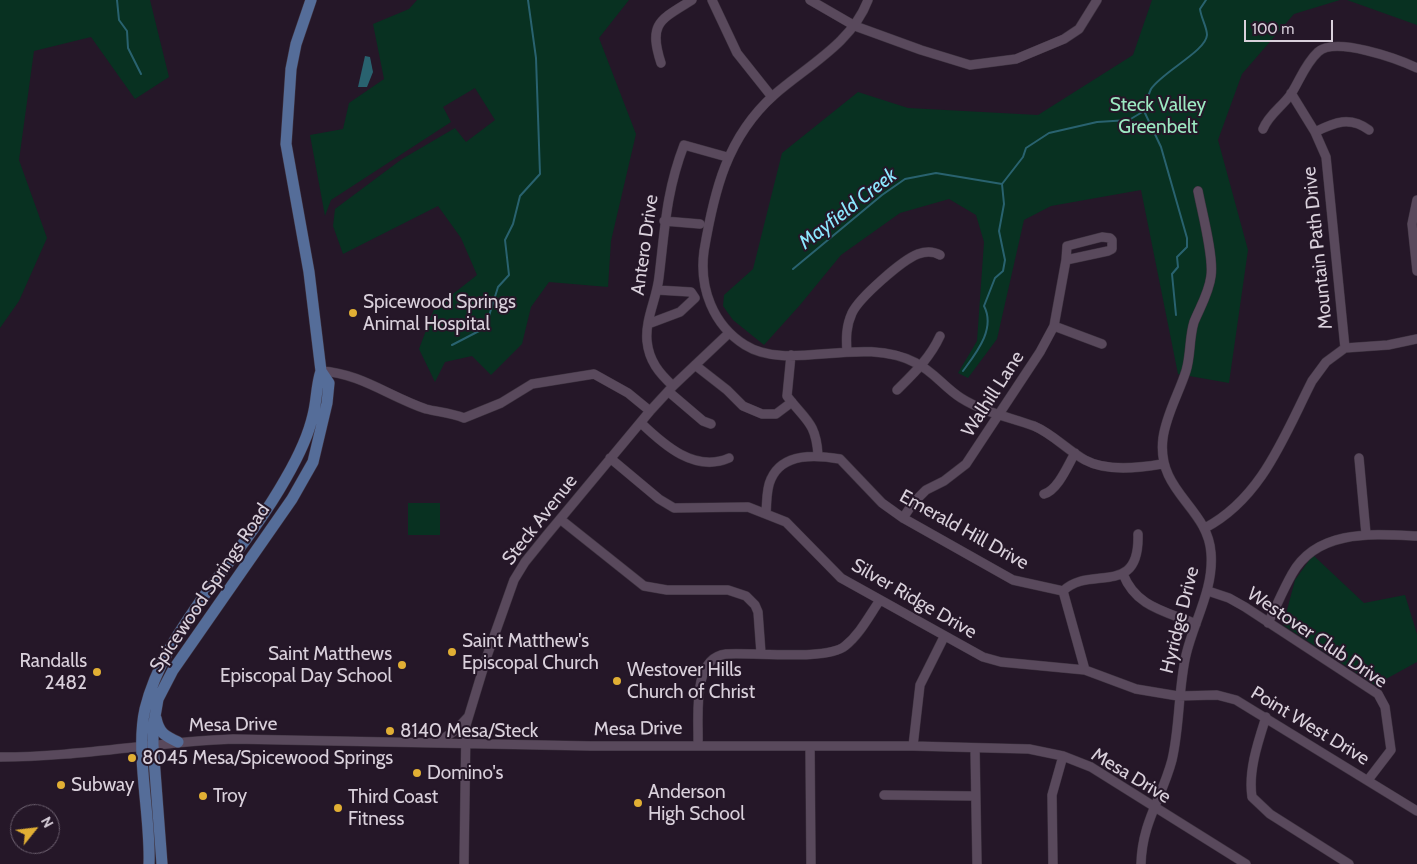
<!DOCTYPE html>
<style>
body{margin:0}
#map{position:relative;width:1417px;height:864px;overflow:hidden;background:#251728;font-family:Cabin,sans-serif}
canvas{display:block}
.north{position:absolute;left:10px;top:804px;width:50px;height:50px;box-sizing:border-box;background:#251728;border:1px solid #6d6170;border-radius:50%;rotate:61deg;font-size:14px;font-weight:700;line-height:20px;text-align:center;color:#d9d0db}
.north::after{content:'';display:block;margin:auto;width:18px;height:22px;background:#e1af34;clip-path:polygon(50% 0,100% 100%,50% 72%,0 100%)}
.scale{position:absolute;left:1244px;top:20px;width:89px;height:22px;box-sizing:border-box;border:2px solid #d9d0db;border-top:0;padding-left:6px;font-size:15px;line-height:18px;white-space:nowrap;color:#d9d0db;-webkit-text-stroke:4px #251728;paint-order:stroke}
</style>
<div id="map">
<canvas width="1417" height="864"></canvas>
<div class="north">N</div>
<div class="scale">100 m</div>
</div>
<script>
const c = document.querySelector('canvas').getContext('2d');
c.lineJoin = 'round';
function paint(path, color) {
  c.fillStyle = color;
  c.fill(path, 'evenodd');
}
function trace(path, color, width, dash) {
  c.strokeStyle = color;
  c.lineWidth = width;
  c.lineCap = dash ? 'butt' : 'round';
  c.setLineDash(dash || []);
  c.stroke(path);
}
function drawText(font, color, halo, rows, align = 'center') {
  c.font = font + ' Cabin,sans-serif';
  c.lineWidth = 4;
  c.setLineDash([]);
  c.textBaseline = 'middle';
  c.strokeStyle = halo;
  c.fillStyle = color;
  for (const [text, x, y, turn = 0] of rows) {
    c.save();
    c.translate(x, y);
    c.rotate((+turn || 0) * Math.PI / 180);
    c.textAlign = isNaN(turn) ? turn : align;
    if (halo) c.strokeText(text, 0, 0);
    c.fillText(text, 0, 0);
    c.restore();
  }
}
paint(new Path2D(`
 M0 0H150L169 77 135 99 91 37 34 51 19 160 47 238 19 301 0 328Z
 M417 0H629L599 38 636 134 611 241 608 287 549 282 531 307 522 344 491 375 472 356 445 362 435 382 419 349 434 309 477 275 461 238 438 206 343 254 333 226 335 209 402 159 455 128 466 142 495 120 475 88 443 107 451 122 331 200 325 216 310 135 343 129 349 103 384 79 373 24 409 9Z
 M1152 0H1340L1294 14 1242 74 1218 140 1248 250 1229 383 1178 374 1141 190 1051 206 1024 220 997 339 968 378 958 373 977 341 984 242 976 215 949 199 900 213 841 255 800 305 764 345 733 320 723 306 724 295 753 269 782 153 858 92 908 108 1038 115 1133 55Z
 M1347 0H1417V25Z
 M408 503H440V535H408Z
 M1313 555 1364 603 1405 595 1417 634V662L1375 685 1283 625 1295 580Z`), '#083121');
paint(new Path2D(`
 M365 56 370 57 373 72 367 87H358Z`), '#29626f');
trace(new Path2D(`
 M117 0 119 20 127 31 128 48 141 74
 M1144 111 1161 147 1187 238V247L1177 257 1178 267 1172 274 1176 315
 M793 269 882 195 905 179 936 173 1002 184 1023 157 1026 148 1049 133 1097 122 1129 120 1144 111C1146 104 1148 95 1151 89 1162 72 1206 51 1207 35 1207 27 1201 18 1200 9L1206 0
 M452 345 479 331 489 316 498 287 509 275 505 240 513 224 520 196 540 174 536 58 528 0
 M963 371C976 353 996 329 984 306L995 278 1003 271 1005 260 999 231 1004 204 1002 184`), '#29626f', 2);
const minor = new Path2D(`
 M712 0 737 53 772 97
 M810 0 855 26 921 50 970 65 1016 59 1064 39 1079 29 1097 0
 M868 0C852 43 807 66 774 95 727 137 714 191 704 251 699 288 713 325 745 345 789 373 861 334 916 363 933 371 945 388 961 398 983 412 1009 417 1034 426 1053 434 1067 450 1085 460 1107 472 1139 468 1162 464
 M661 63C648 23 660 20 692 0
 M1291 93 1315 132 1326 157 1345 348
 M1263 129C1269 114 1282 107 1291 94 1300 80 1305 64 1318 52 1335 36 1398 59 1417 68
 M1315 132C1335 122 1350 116 1369 130
 M1417 200 1412 224 1417 271
 M664 221 700 224
 M648 324 680 312 695 298 691 292 657 290
 M1054 326 1102 344
 M847 352C846 338 846 326 852 313 859 298 902 260 918 254 926 251 933 251 940 255
 M791 355 787 396C805 420 816 422 818 455
 M695 365 727 390 743 406 762 414H776L792 402
 M321 371C360 373 390 397 426 409 438 412 451 413 464 418L501 403 532 384 594 374 628 393 650 411
 M673 386C659 373 649 361 647 341 645 319 657 298 659 277 665 228 666 192 684 145L727 157
 M897 390C914 373 930 358 940 336
 M669 392 703 421 711 424
 M641 423C664 445 695 473 729 458
 M610 458 659 499 674 508 748 507 786 522 841 578 983 657 1001 662 1085 670 1136 689 1178 696 1217 695 1236 700 1417 811
 M1359 458 1366 534
 M1044 494C1058 490 1068 465 1075 453
 M766 513C767 502 766 489 771 479 783 452 817 455 840 459L882 503 903 518 1013 580 1063 591 1085 670
 M903 518 913 503 926 490 944 481 966 464 1040 352 1054 326 1066 260 1108 251 1112 249V240L1110 238 1102 237 1067 246 1066 260
 M560 519 644 586 667 590H728L746 596 755 605 758 612 761 653
 M1205 528C1262 498 1284 436 1312 381L1326 362 1345 348 1388 345 1417 339
 M1123 574C1136 607 1165 611 1196 624
 M1063 591C1090 564 1140 599 1138 534
 M1208 591 1229 598 1245 607 1378 694 1385 707 1391 750 1368 780
 M1268 623C1276 607 1283 590 1292 574 1317 529 1373 534 1417 536
 M1266 717C1258 742 1248 771 1252 797L1270 814 1349 864
 M438 742 456 730 468 717
 M698 744C699 718 691 658 726 654 753 652 827 661 845 646 860 634 869 616 880 600
 M810 746 811 864
 M913 746 920 685 944 637
 M975 748 977 864
 M0 757C78 757 155 742 233 739L591 746H913L1029 749 1063 756 1091 767 1246 864
 M884 795 974 796
 M464 864 466 725 487 656 514 580 525 562 546 536 650 411 673 386 729 333
 M1053 864 1052 795 1063 756
 M1141 864C1142 822 1162 798 1172 760 1180 726 1178 690 1186 655 1194 621 1214 589 1211 553 1208 507 1156 492 1163 438 1166 415 1179 393 1186 371 1191 355 1189 338 1194 322 1200 307 1209 293 1211 276 1214 257 1202 212 1198 191`);
const major = new Path2D(`
 M156 718C159 733 165 736 178 742
 M149 864C151 817 135 753 145 709 156 665 179 632 204 596 232 558 263 519 286 478 297 459 308 437 313 415 317 400 316 386 321 371
 M162 864 153 745V728L158 699 173 670 292 499 313 462 327 403 329 383 321 371 309 272 286 144 291 69 296 44 311 0`);
trace(minor, '#3f3441', 10);
trace(major, '#3f3441', 12);
trace(minor, '#59495c', 9);
trace(major, '#556d99', 11);
for (const [x, y, r, color] of [
 [353,313,5,"#e1af34"],
 [452,652,5,"#e1af34"],
 [402,665,5,"#e1af34"],
 [97,672,5,"#e1af34"],
 [617,681,5,"#e1af34"],
 [390,731,5,"#e1af34"],
 [132,758,5,"#e1af34"],
 [417,773,5,"#e1af34"],
 [61,785,5,"#e1af34"],
 [203,796,5,"#e1af34"],
 [638,803,5,"#e1af34"],
 [338,808,5,"#e1af34"]
]) {
  const dot = new Path2D();
  dot.arc(x, y, r, 0, 2 * Math.PI);
  c.fillStyle = color;
  c.fill(dot);
  trace(dot, '#251728', 2);
}
drawText('19px', '#9ce9c2', '#251728', [
 ["Steck Valley",1158,105],
 ["Greenbelt",1158,127]
]);
drawText('19px', '#d9d0db', '#251728', [
 ["Antero Drive",645,245,-82],
 ["Mountain Path Drive",1318,248,-96],
 ["Walhill Lane",993,394,-57],
 ["Steck Avenue",540,520,-52],
 ["Emerald Hill Drive",964,530,29],
 ["Spicewood Springs Road",210,588,-56],
 ["Silver Ridge Drive",914,599,30],
 ["Hyridge Drive",1180,620,-76],
 ["Westover Club Drive",1317,638,34],
 ["Mesa Drive",233,725,-1],
 ["Point West Drive",1310,726,31],
 ["Mesa Drive",638,729,-1],
 ["Mesa Drive",1131,776,31]
]);
drawText('19px', '#d9d0db', '#251728', [
 ["Spicewood Springs",363,302],
 ["Animal Hospital",363,324],
 ["Saint Matthew's",462,641],
 ["Episcopal Church",462,663],
 ["Saint Matthews",392,654,"right"],
 ["Episcopal Day School",392,676,"right"],
 ["Randalls",87,661,"right"],
 ["2482",87,683,"right"],
 ["Westover Hills",627,670],
 ["Church of Christ",627,692],
 ["8140 Mesa/Steck",400,731],
 ["8045 Mesa/Spicewood Springs",142,758],
 ["Domino's",427,773],
 ["Subway",71,785],
 ["Anderson",648,792],
 ["High School",648,814],
 ["Troy",213,796],
 ["Third Coast",348,797],
 ["Fitness",348,819]
], 'left');
drawText('italic 20px', '#8ce8fe', '#251728', [
 ["Mayfield Creek",848,209,-38]
]);
</script>
